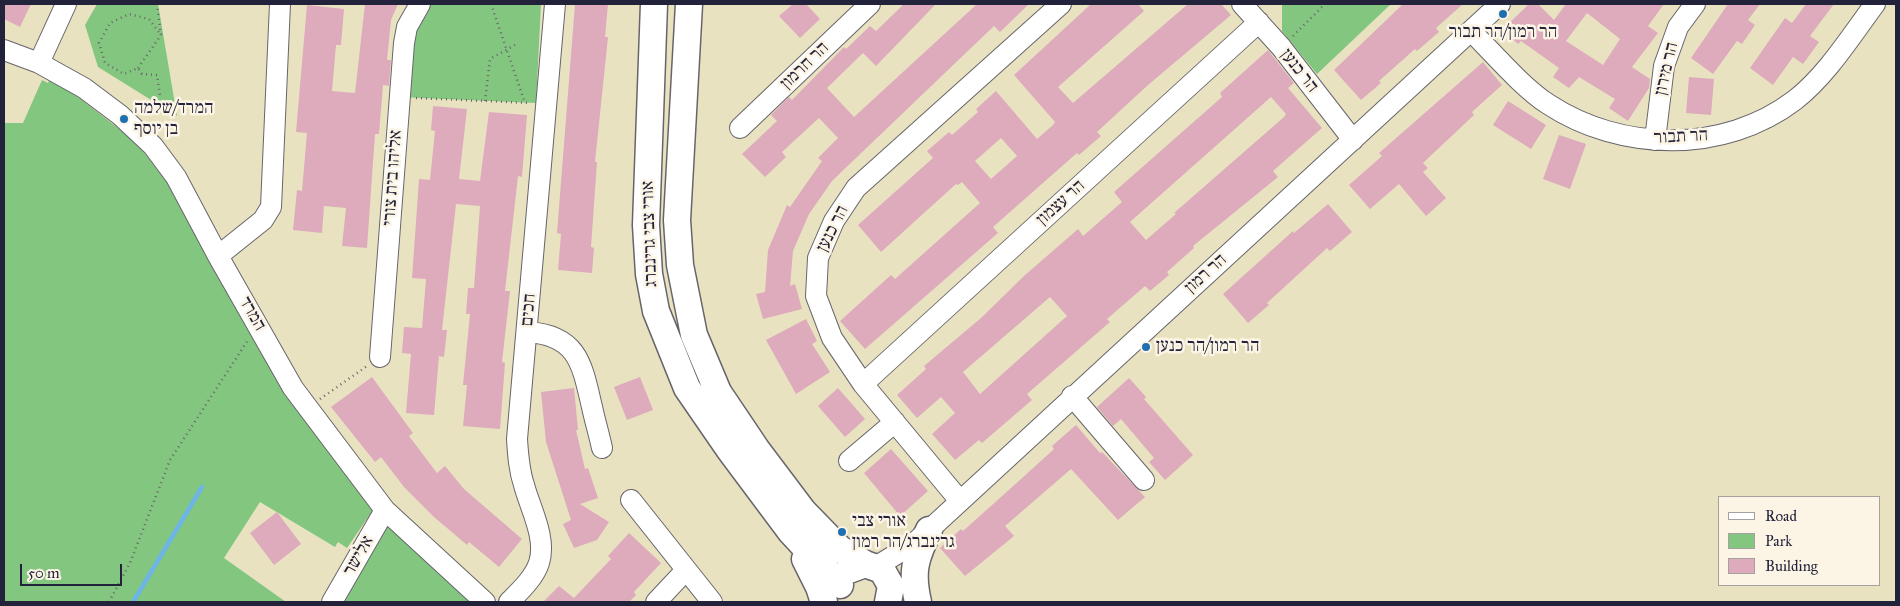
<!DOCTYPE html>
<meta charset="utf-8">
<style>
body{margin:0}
#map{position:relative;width:1900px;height:606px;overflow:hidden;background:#e9e2c1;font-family:"IM FELL Great Primer",serif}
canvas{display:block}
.frame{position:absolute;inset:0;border:5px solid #22223b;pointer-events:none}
.legend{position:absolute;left:1718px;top:496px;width:162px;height:90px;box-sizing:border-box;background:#fcf5e5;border:1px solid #a5a1a1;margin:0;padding:6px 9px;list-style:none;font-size:15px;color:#22223b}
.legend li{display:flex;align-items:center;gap:10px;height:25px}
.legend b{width:25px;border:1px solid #a5a1a1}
.scale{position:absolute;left:20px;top:564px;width:102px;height:22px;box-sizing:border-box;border:2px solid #22223b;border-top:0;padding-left:6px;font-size:15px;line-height:18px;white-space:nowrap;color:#22223b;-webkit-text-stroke:4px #fcf5e5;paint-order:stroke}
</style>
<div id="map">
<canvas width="1900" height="606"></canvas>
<div class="frame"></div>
<ul class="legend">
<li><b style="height:6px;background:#fff"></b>Road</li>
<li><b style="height:14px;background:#83c680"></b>Park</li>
<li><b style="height:14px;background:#ddabbc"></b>Building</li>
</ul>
<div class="scale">50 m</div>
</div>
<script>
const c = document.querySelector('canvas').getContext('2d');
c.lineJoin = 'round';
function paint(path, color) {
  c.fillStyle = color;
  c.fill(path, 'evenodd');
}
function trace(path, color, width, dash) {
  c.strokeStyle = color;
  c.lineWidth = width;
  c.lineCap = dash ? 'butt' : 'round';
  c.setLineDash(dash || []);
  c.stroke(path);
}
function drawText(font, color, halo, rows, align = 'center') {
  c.font = font + ' "IM FELL Great Primer","Frank Ruhl Libre",serif';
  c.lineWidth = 5;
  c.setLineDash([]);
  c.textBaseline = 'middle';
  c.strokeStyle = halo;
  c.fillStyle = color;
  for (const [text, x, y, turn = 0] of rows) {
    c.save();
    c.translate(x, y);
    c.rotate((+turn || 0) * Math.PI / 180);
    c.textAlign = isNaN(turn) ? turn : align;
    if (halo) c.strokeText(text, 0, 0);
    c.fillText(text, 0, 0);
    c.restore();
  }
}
paint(new Path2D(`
 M97 4H158L177 116 98 67 85 25Z
 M421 4H541L536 103 399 97Z
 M1282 4H1391L1317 74 1282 31Z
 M51 76 136 142 169 184 245 320 373 510 347 548 338 542 335 547 260 502 224 558 286 602H4V123H23L42 80 48 83Z
 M386 520 473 602H336Z`), '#83c680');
trace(new Path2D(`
 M133 602 202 487`), '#6cb5e4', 4.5);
paint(new Path2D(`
 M4 4H31L20 27 4 19Z
 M365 4H398L391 20 387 60H391L389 86 383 85 379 134H375L367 248 342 246 346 208 324 206 322 233 293 230 297 190 302 191 307 133 296 132 307 5 344 9 341 45H336L332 91 355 93Z
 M575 4H608L605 37H608L595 162H597L591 247 594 248 592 273 558 270 561 234 557 233Z
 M793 4H806L820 19 800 38 779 16Z
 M904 4H936L876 66 863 53 827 88 854 117 977 4H1029L1000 32 994 26 832 181 809 214 793 251 790 286 795 284 802 309 763 319 756 294 765 292 768 250 787 205 790 207 822 161 818 158 838 138 819 118 782 152 786 157 765 177 742 154 777 121 771 115 789 97 792 100 844 47 846 49 870 26 876 31Z
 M1091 4H1138L1144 11 1058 87 1073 103 1188 4H1221L1231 15 1148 85 1097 132 1101 136 1079 155 1077 153 993 227 998 233 865 349 840 321 891 275 895 279 980 203 962 182 958 185 956 184 881 252 858 225 933 158 927 151 949 132 952 135 978 112 976 109 996 91 1037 139 1053 125 1055 122 1014 75ZM1001 138 1017 156 991 179 975 161Z
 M1403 4H1463L1436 28 1439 32 1417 51 1415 49 1379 81 1381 83 1361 100 1334 70Z
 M1529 4H1538L1554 20 1566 4H1664L1648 26 1658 33 1632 67 1650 79 1649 88 1628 121 1609 108 1615 99 1579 77 1569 88 1553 77 1559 68 1521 41 1518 44 1503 29ZM1587 13 1620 39 1603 65 1566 41Z
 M1728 4H1760L1748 20 1755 25 1742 44 1737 41 1713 74 1691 58Z
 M1806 4H1834L1810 36 1819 42 1803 64 1793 57 1773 85 1750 68 1785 18 1792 23Z
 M1268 50 1294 83 1288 88 1322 128 1273 171 1278 177 1193 246 1194 248 1167 272 1169 275 1150 291 1145 286 1107 319 1110 322 1027 394 1032 400 982 443 979 440 955 460 932 434 955 413 941 397 917 418 897 395 926 369 924 366 981 318 1024 276 1078 229 1083 236 1122 202 1114 192 1222 97 1220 93ZM1271 97 1286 114 1284 117 1174 213 1176 214 1146 240 1130 222ZM1050 297 1067 316 980 394 963 372Z
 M1483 62 1502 85 1472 112 1474 115 1423 163 1428 168 1423 172 1446 198 1426 216 1399 184 1370 209 1349 185 1382 156 1379 153Z
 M1689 77 1714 79 1711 115 1686 113Z
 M1508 101 1546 125 1531 149 1493 125Z
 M433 106 467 109 459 179 480 181 489 112 527 115 522 177 518 176 505 291H510L502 362 505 363 500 429 463 426 467 385H463L470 314H466L468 288H474L480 206 456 204 442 330H447L444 357 439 356 434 415 406 413 411 354 402 353 404 327 422 328 426 279 412 278 419 179 430 180 435 131 431 130Z
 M1559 135 1586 144 1570 189 1543 179Z
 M1328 204 1352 232 1330 251 1327 248 1267 303 1269 305 1248 323 1223 294 1293 231 1294 233Z
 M806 319 817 341 812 344 830 372 796 394 766 340Z
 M372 377 413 433 409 436 437 473 445 466 464 489 522 539 499 567 469 542 467 545 434 517 404 487 381 457 375 462 331 407Z
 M640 377 653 410 627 420 614 387Z
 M1129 378 1146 397 1144 399 1193 455 1165 480 1149 462 1154 458 1121 419 1113 426 1097 407Z
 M574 388 578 430H576L585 469 588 468 598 498 580 504 609 522 597 540 574 548 563 524 571 520 546 442 541 392Z
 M838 388 865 419 845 437 818 406Z
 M1076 425 1100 453 1102 452 1145 497 1118 520 1071 469 1005 526 1014 536 965 576 940 548 961 529 963 531 1021 479 1054 449 1052 446Z
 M891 449 928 491 900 516 864 473Z
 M277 512 301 544 274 565 250 533Z
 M629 533 661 563 634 592 636 595 629 602H543L559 586 574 598 611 559 608 556Z`), '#ddabbc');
const minor = new Path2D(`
 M1242 4 1281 47 1353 140
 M1471 31C1493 53 1523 88 1548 104 1621 152 1724 154 1795 100 1827 75 1851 36 1875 4
 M4 50 39 63 84 88 120 115 153 146 176 177 218 256 293 388 385 510 485 602
 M39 63 66 4
 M740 128 870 4
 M1655 140 1664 66 1678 27 1695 4
 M218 256 263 220 271 207 280 4
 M527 332C578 335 582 364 592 407 595 421 599 434 602 448
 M380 357 404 43 407 27 420 4
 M863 384 1259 22
 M1072 396 1144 480
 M849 461 895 422
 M631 500 712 602
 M960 501 863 384 832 338 816 296 818 258 834 221 856 188 1061 4
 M877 566 913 544 929 530 1500 4
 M332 602 385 510
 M509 602C520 591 534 578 539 563 547 538 530 508 524 485 519 470 518 455 517 439L555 4
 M656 602 686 570`);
const major = new Path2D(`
 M654 4 646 225 649 274 656 311 687 388 729 449 791 532 840 585
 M689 4 677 220 680 265 694 335 718 392 757 450 803 511 840 549 865 564
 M805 559 819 587 824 602
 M849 570 865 564 882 570 891 586 888 602
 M918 602C911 572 915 558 929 530`);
trace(minor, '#68656a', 22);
trace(major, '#68656a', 29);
trace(new Path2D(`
 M157 4 161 35 149 19 129 14 110 23 99 43 105 63 124 74 138 68 142 74 157 75 160 95
 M491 4 525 103
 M1293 36 1325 4
 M138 68 161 35
 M416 98 530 103
 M485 101 490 59 515 45
 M320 399 367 366
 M109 602 130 563 170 460 248 340`), '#68656a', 2.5, [1, 4]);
trace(minor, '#fff', 20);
trace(major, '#fff', 26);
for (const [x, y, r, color] of [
 [1503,14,5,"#1f6fb2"],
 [124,119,5,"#1f6fb2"],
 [1146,347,5,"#1f6fb2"],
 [842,532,5,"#1f6fb2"]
]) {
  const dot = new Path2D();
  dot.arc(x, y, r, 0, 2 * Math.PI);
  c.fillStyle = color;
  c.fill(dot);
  trace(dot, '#fcf5e5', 2);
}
drawText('18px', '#22223b', '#fcf5e5', [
 ["הר רמון/הר תבור",1503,33,"center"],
 ["המרד/שלמה",134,109],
 ["בן יוסף",134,130],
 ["הר רמון/הר כנען",1156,347],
 ["אורי צבי",852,522],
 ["גרינברג/הר רמון",852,543]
], 'left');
drawText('18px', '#22223b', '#fcf5e5', [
 ["הר חרמון",805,66,-44],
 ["הר מירון",1667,69,-77],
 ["הר כנען",1299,71,52],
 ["הר תבור",1681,137,-3],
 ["אליהו בית צורי",393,178,-86],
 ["הר עצמון",1061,203,-42],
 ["הר כנען",833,229,-63],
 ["אורי צבי גרינברג",650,234,-92],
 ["הר רמון",1206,274,-42],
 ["חכים",529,310,-85],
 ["המרד",252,314,60],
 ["אלישר",359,556,-60]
]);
</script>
